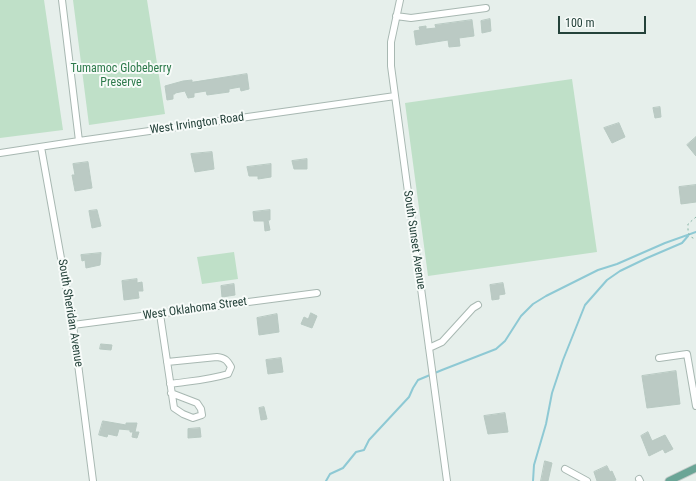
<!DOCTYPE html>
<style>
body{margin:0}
#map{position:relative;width:696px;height:481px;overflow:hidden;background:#e6efeb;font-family:"Roboto Condensed",sans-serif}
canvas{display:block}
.scale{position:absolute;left:558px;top:16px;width:88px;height:18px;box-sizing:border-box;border:2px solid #24423a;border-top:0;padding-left:5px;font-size:12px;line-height:14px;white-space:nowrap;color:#24423a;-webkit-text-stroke:3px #f7fbf9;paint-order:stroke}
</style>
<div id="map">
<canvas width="696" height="481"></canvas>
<div class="scale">100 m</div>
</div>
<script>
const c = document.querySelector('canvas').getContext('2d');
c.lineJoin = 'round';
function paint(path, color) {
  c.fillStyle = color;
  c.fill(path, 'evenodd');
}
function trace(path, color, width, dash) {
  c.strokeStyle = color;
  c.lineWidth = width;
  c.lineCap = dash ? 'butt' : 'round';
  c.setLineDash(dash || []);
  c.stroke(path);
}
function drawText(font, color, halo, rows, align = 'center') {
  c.font = font + ' "Roboto Condensed",sans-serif';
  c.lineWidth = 4;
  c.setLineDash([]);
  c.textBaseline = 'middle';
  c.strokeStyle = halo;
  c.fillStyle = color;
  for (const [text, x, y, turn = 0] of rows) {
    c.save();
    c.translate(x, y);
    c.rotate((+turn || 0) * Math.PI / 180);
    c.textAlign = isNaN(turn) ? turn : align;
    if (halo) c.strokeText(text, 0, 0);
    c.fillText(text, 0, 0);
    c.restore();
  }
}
paint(new Path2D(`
 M0 0H44L63 130 0 138Z
 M73 0H147L165 114 89 125Z
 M572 79 597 252 428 276 405 103Z
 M234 252 238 279 202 284 197 257Z`), '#bfe0c8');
trace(new Path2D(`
 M326 481 330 474 343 468 356 452 364 450 369 440 409 397 413 388 418 380 442 370 496 349 505 341 521 316 533 304 546 296 598 270 617 264 665 243 696 232
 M533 481 534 465 546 424 552 393 563 360 585 305 607 280 620 271 647 258 682 243 688 236`), '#8ec9d4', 2);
const building = new Path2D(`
 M490 19 491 31 482 33 481 21Z
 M472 20 474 36 459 38 460 46 449 47 448 40 416 45 414 31 420 30 419 27 426 26V29L436 28 435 25Z
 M247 74 249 89 241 91 240 87 229 89V92L207 95 206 91 194 93V97L188 98 185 91 175 93V94H173V99L167 100 165 86 183 81 192 80V82Z
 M660 107 661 117 655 118 653 108Z
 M619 123 625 137 612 143 604 128Z
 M696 137V156L687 145Z
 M212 152 214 169 195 172 191 154Z
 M307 159V169H294L292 161Z
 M88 162 92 188 75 191 72 175H75L73 164Z
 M271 164V177L258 179V176H249L247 167Z
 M696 185V202L681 204 679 187Z
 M97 210 101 226 92 228 89 211Z
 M270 210V220H268L270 230 265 231 264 221H254L253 212Z
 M101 253 100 265 86 268 85 260 82 261 81 255Z
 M137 279V283L142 282 143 291H138L139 298 124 300 122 281Z
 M503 283 505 294 499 295V299L492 300 490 285Z
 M234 284 235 295 222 297 221 286Z
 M311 313 317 316 312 328 301 324 304 317 308 319Z
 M277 314 279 332 259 335 257 318Z
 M101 344 112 345 111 350 100 349Z
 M281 358 283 372 268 374 266 360Z
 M676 371 680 404 647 408 642 376Z
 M264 407 267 419 261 420 259 408Z
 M505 413 508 432 488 434 484 416Z
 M103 421 126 425V423H137L135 432H139L137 438 132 437 133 432H130V430L119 429 117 436 108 434 107 437 99 435Z
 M200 428 201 437 188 438V429Z
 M648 432 652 441 665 435 673 449 665 453 663 449 649 456 641 436Z
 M545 461 552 463 548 481H541Z
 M607 466 610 472 612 471 616 480 612 481H597L594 472Z`);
paint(building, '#bbcac4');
trace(building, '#b8c9c2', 1);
const minor = new Path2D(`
 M62 0 79 141
 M400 0 391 42V66L447 481
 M396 16 411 18 486 8
 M41 147 73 325 93 481
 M0 153 79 141 395 96
 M160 314 174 408 183 414 193 418 202 415 201 409 197 403 171 393
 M73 325 317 293
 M429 348 442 342 473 308 478 305
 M659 358 687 354 696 406
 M167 362 217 357C225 358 227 360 231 367L228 374C209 380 190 381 170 384
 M565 469 587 481
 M639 479 640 481`);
const major = new Path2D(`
 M669 481 696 468`);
trace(minor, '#a8b8b2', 8);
trace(major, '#c2cac8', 9);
trace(new Path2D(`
 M696 217 688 224C688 231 687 237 696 239`), '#86b3a5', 1, [2, 3]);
trace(minor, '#fff', 6);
trace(major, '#6aa596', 7);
drawText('12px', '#2d7a4b', '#f7fbf9', [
 ["Tumamoc Globeberry",121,69],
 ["Preserve",121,83]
]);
drawText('12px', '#24423a', '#f7fbf9', [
 ["West Irvington Road",197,124,-8],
 ["South Sunset Avenue",414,240,82],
 ["West Oklahoma Street",195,309,-8],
 ["South Sheridan Avenue",70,313,81]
]);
</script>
